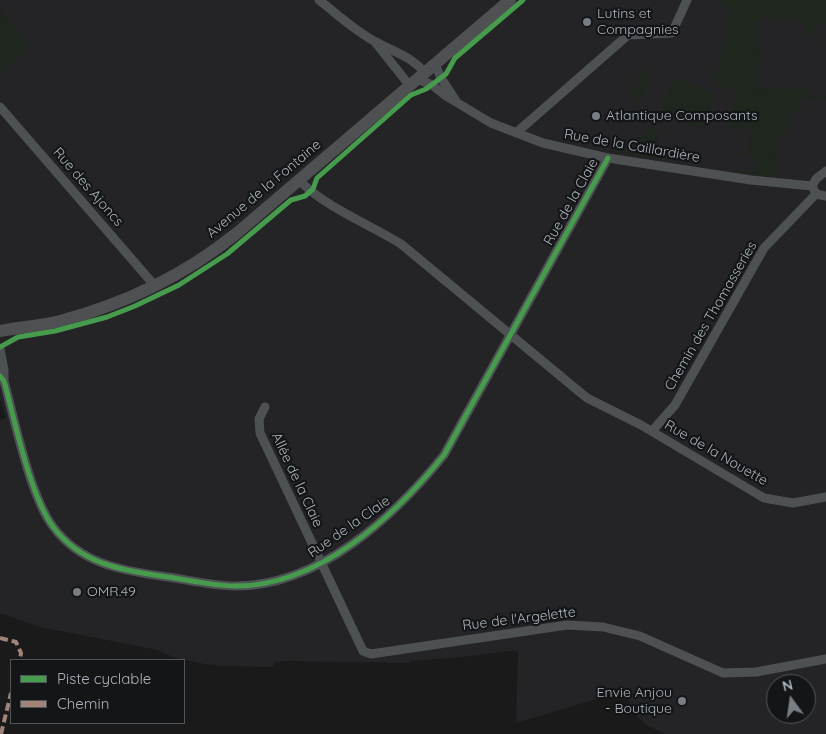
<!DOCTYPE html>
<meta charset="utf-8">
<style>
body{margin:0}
#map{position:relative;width:826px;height:734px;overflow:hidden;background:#1a1a1b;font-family:Quicksand,sans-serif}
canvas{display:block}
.legend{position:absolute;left:10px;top:659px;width:175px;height:65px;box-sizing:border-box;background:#141517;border:1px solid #505559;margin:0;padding:6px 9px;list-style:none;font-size:15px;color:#abb4bd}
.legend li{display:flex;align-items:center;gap:10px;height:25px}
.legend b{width:25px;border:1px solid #505559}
.north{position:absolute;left:766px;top:674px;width:50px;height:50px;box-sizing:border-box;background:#141517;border:1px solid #505559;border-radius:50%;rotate:346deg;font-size:14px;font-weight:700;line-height:20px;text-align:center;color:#abb4bd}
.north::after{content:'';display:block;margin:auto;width:18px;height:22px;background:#787e84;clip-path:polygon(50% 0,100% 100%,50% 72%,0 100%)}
</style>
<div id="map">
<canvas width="826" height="734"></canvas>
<ul class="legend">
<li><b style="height:6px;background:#469c4c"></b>Piste cyclable</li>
<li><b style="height:6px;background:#a18479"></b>Chemin</li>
</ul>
<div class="north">N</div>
</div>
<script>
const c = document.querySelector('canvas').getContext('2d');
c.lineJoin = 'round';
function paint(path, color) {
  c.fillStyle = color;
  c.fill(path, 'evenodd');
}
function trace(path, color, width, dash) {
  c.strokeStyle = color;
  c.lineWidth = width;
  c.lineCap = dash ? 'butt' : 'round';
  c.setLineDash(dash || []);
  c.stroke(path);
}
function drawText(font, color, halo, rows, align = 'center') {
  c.font = font + ' Quicksand,sans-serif';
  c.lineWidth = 4.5;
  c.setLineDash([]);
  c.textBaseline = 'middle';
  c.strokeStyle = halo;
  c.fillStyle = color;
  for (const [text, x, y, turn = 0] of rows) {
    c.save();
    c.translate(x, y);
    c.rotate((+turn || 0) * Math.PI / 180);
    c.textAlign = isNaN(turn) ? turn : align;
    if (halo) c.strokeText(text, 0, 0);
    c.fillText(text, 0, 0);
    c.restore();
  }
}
paint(new Path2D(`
 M0 0H826V734H665L647 725 635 715 626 693 610 695 516 723 518 650 462 657 411 661 410 663 286 661 275 662 273 667 223 666 204 664 173 657 158 650 40 627 0 613V420L6 418 0 399V73L28 47 0 10ZM776 684H806V714H776Z`), '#242427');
paint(new Path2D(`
 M713 0H826V24H814V34L819 35 818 46 815 44V36H805V22L759 19 757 36H753V43L760 45 757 88 802 90V87H807V90L810 91V96L826 97V99L801 98V111H790L788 133H777L775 174H773L772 177 731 172 732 170 754 172 756 156 737 152H748L751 130 729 126 735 90 712 82 724 54 720 52 729 32 723 29 732 9Z
 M0 10 29 47 0 73Z
 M645 68 651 75 639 103 629 92 641 81 636 75Z
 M675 78 712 93 706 128 684 124V119L663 116 661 123 654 122Z
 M654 125 658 126 656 143 636 140Z
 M634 142 654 145 652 159 615 153 618 146 623 151Z
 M656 146 667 147 666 157 670 158V162L654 159Z`), '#1f261e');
trace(new Path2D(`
 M319 0C337 14 355 31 376 42 394 52 411 56 425 73
 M375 42 410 86
 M435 64 441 78 456 101
 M418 79 432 85 446 96 491 123 543 143 608 158 751 180 812 186
 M0 107 155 286
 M516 133 628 35 672 33 687 0
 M826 171 816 179 812 186 816 194 826 196
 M299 180C323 206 369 224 401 244L587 398 641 425 764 498 793 503 826 497
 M0 349 4 370V381
 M0 376 4 381C15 421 30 497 54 528 81 563 119 570 161 576 185 579 211 586 236 586 319 586 394 517 444 455L608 158
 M265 407 259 419 260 433 363 651 371 654 567 625 603 627 640 636 723 673 756 672 826 659
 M652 431 675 405 764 248 816 194`), '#4e5154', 9);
trace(new Path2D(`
 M0 331C20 327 41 326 60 321 125 304 185 275 237 233L510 0`), '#4e5052', 12);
trace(new Path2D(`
 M0 638 16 642 21 653 20 660
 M1 734 11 693`), '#a18479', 4, [8, 4]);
trace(new Path2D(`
 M0 347 18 337 55 331 107 317 135 306 179 285 227 254 291 200 305 196 313 189 317 178 411 95 426 89 446 74 455 58 523 0
 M0 376 4 381C15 421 30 497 54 528 81 563 119 570 161 576 185 579 211 586 236 586 319 586 394 517 444 455L608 158`), '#469c4c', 5);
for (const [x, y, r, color] of [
 [587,22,5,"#787e84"],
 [596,116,5,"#787e84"],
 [77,592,5,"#787e84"],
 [682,701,5,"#787e84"]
]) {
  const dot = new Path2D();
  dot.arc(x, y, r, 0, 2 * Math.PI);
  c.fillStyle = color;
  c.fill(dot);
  trace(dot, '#141517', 2);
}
drawText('14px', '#abb4bd', '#141517', [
 ["Lutins et",597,14],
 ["Compagnies",597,30],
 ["Atlantique Composants",606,116],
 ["OMR.49",87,592],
 ["Envie Anjou",672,693,"right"],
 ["- Boutique",672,709,"right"]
], 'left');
drawText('14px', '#abb4bd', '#141517', [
 ["Rue de la Caillardière",632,146,10],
 ["Rue des Ajoncs",88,187,49],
 ["Avenue de la Fontaine",264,189,-40],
 ["Rue de la Claie",571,202,-61],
 ["Chemin des Thomasseries",711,316,-60],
 ["Rue de la Nouette",716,453,30],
 ["Allée de la Claie",297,480,65],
 ["Rue de la Claie",349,527,-35],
 ["Rue de l'Argelette",519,619,-7]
]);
</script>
